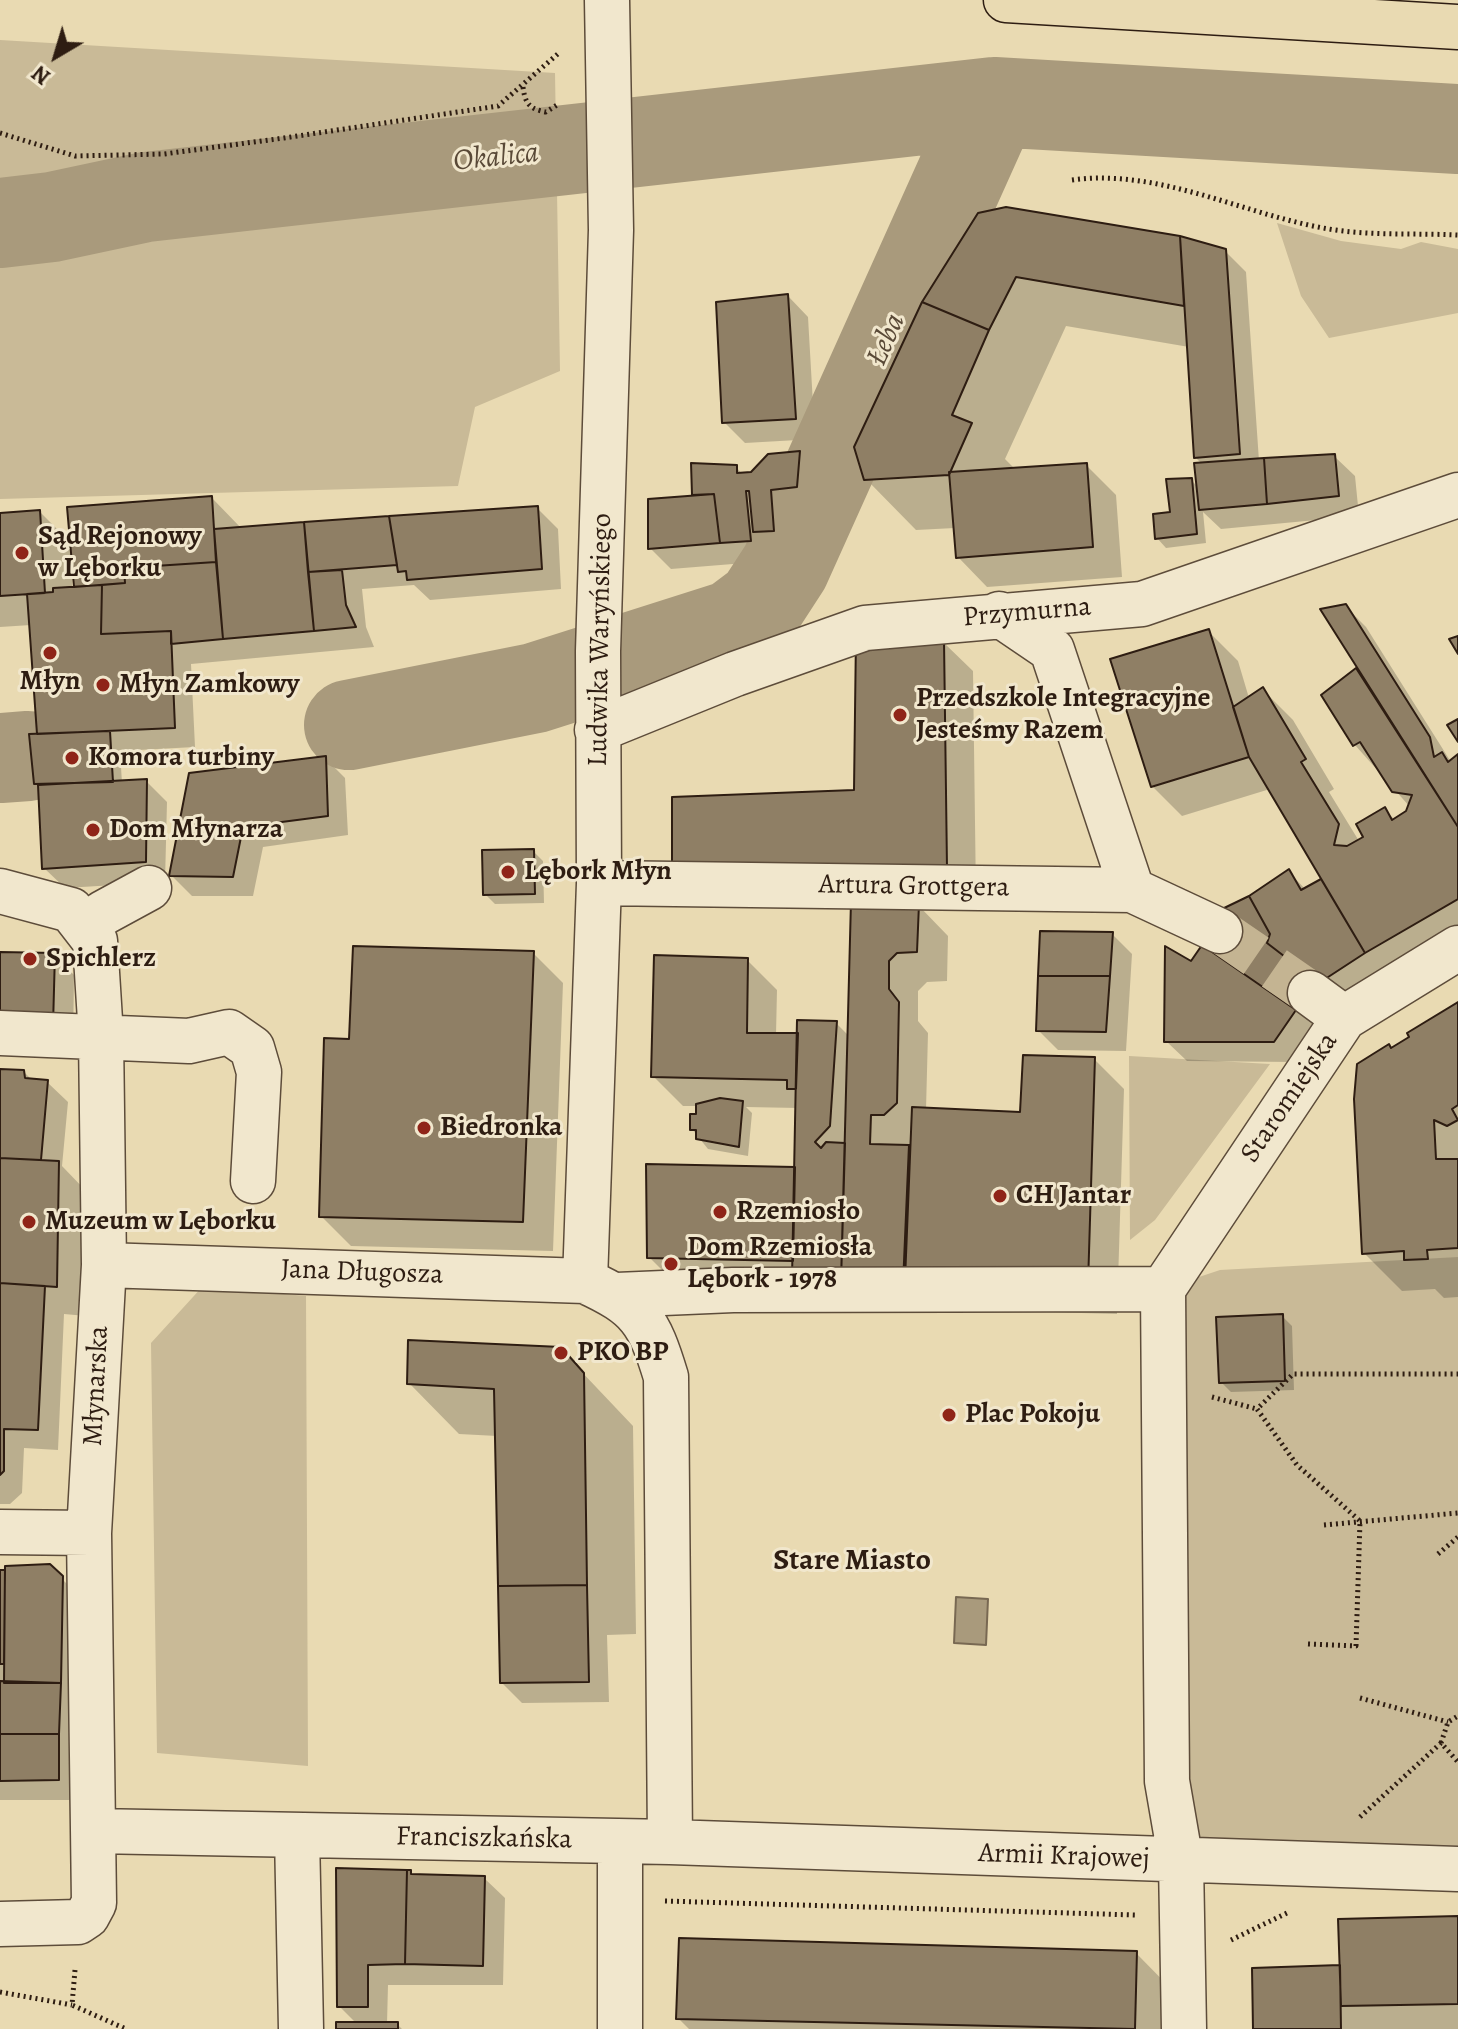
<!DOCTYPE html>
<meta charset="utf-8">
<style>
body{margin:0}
#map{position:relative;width:1458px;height:2029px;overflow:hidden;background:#e9dab2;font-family:Alegreya,serif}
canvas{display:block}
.north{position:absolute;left:16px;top:16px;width:80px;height:80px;-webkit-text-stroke:6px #f1e7cd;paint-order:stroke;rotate:218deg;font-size:22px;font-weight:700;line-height:32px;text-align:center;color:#2e1d12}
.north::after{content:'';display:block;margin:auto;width:28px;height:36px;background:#2e1d12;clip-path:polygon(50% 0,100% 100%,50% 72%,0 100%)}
</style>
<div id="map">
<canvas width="1458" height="2029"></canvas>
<div class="north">N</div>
</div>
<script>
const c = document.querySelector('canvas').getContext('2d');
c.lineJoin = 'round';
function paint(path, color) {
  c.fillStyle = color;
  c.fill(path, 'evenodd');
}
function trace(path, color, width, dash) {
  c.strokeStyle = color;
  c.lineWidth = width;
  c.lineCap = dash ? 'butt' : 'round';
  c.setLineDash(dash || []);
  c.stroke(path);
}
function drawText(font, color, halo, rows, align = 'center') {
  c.font = font + ' Alegreya,serif';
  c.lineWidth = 6;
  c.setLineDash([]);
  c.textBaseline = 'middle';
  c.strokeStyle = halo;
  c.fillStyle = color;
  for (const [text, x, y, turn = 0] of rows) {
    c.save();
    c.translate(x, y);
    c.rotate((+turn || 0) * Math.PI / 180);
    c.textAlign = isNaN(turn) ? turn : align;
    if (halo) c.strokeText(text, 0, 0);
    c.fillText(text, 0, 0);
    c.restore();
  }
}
paint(new Path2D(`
 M0 40 555 73 560 371 475 407 458 486 0 499Z
 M1277 223 1341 241 1401 249 1421 242 1458 249V313L1329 338 1301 296Z
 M1129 1056 1270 1064 1155 1220 1130 1240Z
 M1458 1257V1859L1186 1856 1163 1289 1220 1270Z
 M203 1286 306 1296 308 1766 157 1753 151 1343Z`), '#c9ba97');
const water = new Path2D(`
 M956 1597 988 1599 986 1645 954 1643Z`);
paint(water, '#a99a7c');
trace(water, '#786852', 2);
paint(new Path2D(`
 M979 214 1180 238 1225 251 1246 272 1259 461 1334 456 1355 476 1359 516 1221 529 1203 512 1206 543 1166 548 1157 538 1191 480 1198 487 1203 465 1195 457 1189 347 1066 326 1005 459 1016 470 1086 465 1116 495 1122 577 987 587 958 557 955 528 916 530 866 479Z
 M788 296 808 317 815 439 745 443 724 422Z
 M799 453 819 474 817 507 790 509 793 551 775 552 769 545 770 561 671 569 650 548 694 497 693 465 736 467 743 475 752 474Z
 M212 498 242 529 537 508 558 529 561 589 430 600 414 585 362 589 366 627 374 647 191 664 195 747 120 751 122 783 146 781 167 802 165 882 65 888 44 868 40 787 36 784 39 736 31 625 0 627V515L40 512 73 545ZM72 575H75L77 589H72Z
 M1345 606 1366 627 1451 762 1458 756V945L1294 1062 1187 1061 1166 1041 1192 963 1250 898 1288 871 1306 890 1324 879 1270 789 1182 816 1152 786 1208 631 1238 661 1249 698 1263 690 1293 720 1334 789 1329 792 1359 841 1366 838 1384 809 1395 820 1408 812 1410 807 1355 745 1324 695 1356 671 1364 678Z
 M943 642 973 671 976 897 856 792Z
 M325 758 345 778 348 835 263 847 253 896H192L172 876Z
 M533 851 543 861 544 903 495 904 485 894Z
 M853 903 919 906 948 936 947 981 927 982 918 991V1021L928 1033 926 1110 1022 1114 1094 1059 1124 1089 1117 1314 937 1309 932 1305V1313L824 1307 679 1287 649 1257 797 1169 798 1108 746 1107 752 1113 748 1156 708 1149 692 1129 698 1106H683L653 1076 747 960 777 990 776 1035H800L836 1023 850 1037Z
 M1112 934 1132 954 1126 1051 1058 1050 1038 1030Z
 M533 953 563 983 553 1251 351 1246 321 1216 351 1041Z
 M0 954 54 955 74 975 73 1046Z
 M1458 1004V1297L1444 1298 1435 1289 1402 1291 1364 1253 1392 1050Z
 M0 1071 24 1072 33 1081 47 1082 68 1102 62 1166 88 1193 86 1316 64 1314 58 1450 24 1448 22 1493 10 1504H0Z
 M1282 1316 1292 1326 1294 1390 1231 1392 1221 1382Z
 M560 1349 633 1426 636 1634 607 1635 609 1702 522 1703 502 1683 497 1436 459 1434 409 1383Z
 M49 1566 82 1599 79 1800H0V1572Z
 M338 1870 484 1878 505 1898 503 1985H388L387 2024H397L402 2029H338L357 2024 339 2006Z
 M1458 1918V2029H1255L1342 1967Z
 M1136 1953 1186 2004V2029H689L678 2018Z`), '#0003');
trace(new Path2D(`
 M0 223 52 217 146 197 994 102
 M349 725 535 688 733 625 761 604 785 567 994 102 1458 129
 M0 758 28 756`), '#a99a7c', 90);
const building = new Path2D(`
 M1006 207 1180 236 1184 306 1016 277 989 330 922 302 978 213Z
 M1180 236 1226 249 1240 454 1194 458Z
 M788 294 796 419 722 423 716 302Z
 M922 302 989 330 952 415 972 423 949 475 864 480 854 447Z
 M800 451 797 487 771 490 774 531 753 532 749 491H746L751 541 720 543 714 494 692 495 691 463 737 465V473L751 472 768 454Z
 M1335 454 1339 496 1267 504 1264 458Z
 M1264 458 1267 504 1199 510 1194 463Z
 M1087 463 1093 547 956 558 949 472Z
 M1192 478 1197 534 1155 539 1153 514 1170 512 1166 479Z
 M714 494 720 543 648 549V499Z
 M212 496 216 562 124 568 125 583 74 587 67 507Z
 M538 506 542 569 407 580 406 571 398 572 389 516Z
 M40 510 45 593 0 596V513Z
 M389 516 397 565 308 572 304 522Z
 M304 522 314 631 223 639 214 529Z
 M216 562 223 639 171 644V631L101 634 102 585 125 583 124 568Z
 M342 570 346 605 356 627 314 631 308 572Z
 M102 585 101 634 171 631 175 728 37 734 27 594 53 592V588Z
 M1346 604 1430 737 1434 757 1442 752 1448 762 1458 754V827L1320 609Z
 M1209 629 1249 757 1151 787 1110 659Z
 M856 635 944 640 947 868 672 867V797L854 790Z
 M1458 636V654L1449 639Z
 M1356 668 1458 827V899L1365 953 1249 757 1233 707 1263 687 1306 759 1301 762 1339 824 1334 845 1347 846 1363 837 1356 824 1385 807 1392 820 1406 811 1412 795 1392 792 1360 742 1353 746 1321 695Z
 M1458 719V742L1447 725Z
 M110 731 113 782 34 784 29 734Z
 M326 756 328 816 243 827 233 877 169 876 189 773Z
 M147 779 146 862 42 869 38 785Z
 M534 849 535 894 483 895 482 850Z
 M1289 869 1301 890 1321 879 1365 953 1319 983 1267 943 1270 934 1249 896Z
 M1249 896 1270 934 1267 943 1319 983 1296 1010 1202 945 1220 910Z
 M851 901 919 904 917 952 897 953 889 961V989L899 1002 897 1103 884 1115H871L870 1144 909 1145 903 1285 841 1282Z
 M1040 931 1113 932 1110 976H1038Z
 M1202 945 1296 1010 1274 1042H1164L1165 946 1191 961Z
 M353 946 534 951 523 1222 319 1217 324 1038 349 1039Z
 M0 952 55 953 53 1026H0Z
 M654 955 748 958 747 1033H798L796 1089H787V1080L651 1077Z
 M1038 976H1110L1106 1032 1036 1031Z
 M1458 1002V1105L1452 1109 1458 1120 1447 1126 1434 1120 1436 1159H1458V1248L1427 1250 1428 1259 1404 1260V1251L1362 1254 1354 1099 1357 1064 1389 1044 1391 1048 1409 1037 1407 1033Z
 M797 1020 837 1021 830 1126 815 1142 821 1148 826 1142 845 1143 841 1282 792 1278Z
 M1023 1055 1095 1057 1088 1285 905 1280 912 1107 1020 1112Z
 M0 1069 24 1070 25 1078 48 1080 41 1160 0 1158Z
 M720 1098 743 1101 739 1147 696 1139V1130H690V1114H696V1104Z
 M0 1158 59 1161 57 1287 0 1283Z
 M646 1164 795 1167 793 1261 647 1258Z
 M0 1283 45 1286 38 1430 4 1429V1471L0 1475Z
 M1283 1314 1285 1381 1219 1383 1216 1317Z
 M408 1340 561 1347 584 1373 587 1585 498 1586 494 1389 407 1384Z
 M50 1564 63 1576 61 1683H4L5 1566Z
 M0 1570H5L4 1664H0Z
 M587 1585 589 1682 500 1683 498 1586Z
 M0 1681 61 1683 59 1734H0Z
 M0 1734H59V1780L0 1781Z
 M336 1868 407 1870 405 1964 368 1965V2007H337Z
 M407 1870H411V1874L485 1876 483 1966 405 1964Z
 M1458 1916V2004L1341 2006 1338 1919Z
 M679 1938 1137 1951 1135 2029 676 2019Z
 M1340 1965 1341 2029H1253L1252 1968Z
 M336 2022H398V2029H336Z`);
paint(building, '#8f7f65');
trace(building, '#2e1d12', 2);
trace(new Path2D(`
 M1220 931 1310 993`), '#c4b492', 44, [44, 22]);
const minor = new Path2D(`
 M999 614 1052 650 1132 890
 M597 730 735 674 865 628 1142 604 1458 495
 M599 883 1132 890 1220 931
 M0 891 71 910 95 941 101 1036 104 1265 89 1533 94 1903 87 1916 78 1922 0 1924
 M85 928 103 913 149 888
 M1310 993 1344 1018
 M0 1033 189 1041 229 1032 252 1048 259 1072 253 1181
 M104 1265 585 1281C640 1306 649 1321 666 1377L670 1842
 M585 1281 599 883 598 651 611 230 607 0
 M1163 1289 1167 1781 1181 1862 1184 2029
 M1163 1289 1344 1018 1458 948
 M617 1295 733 1290 1163 1289
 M0 1532 89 1533
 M94 1831 670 1842 1458 1869
 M297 1835 301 2029
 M620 2029V1842`);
const major = new Path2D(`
 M1006 0 1458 27`);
trace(minor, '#5d4c3a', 47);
trace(major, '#2e1d12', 47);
trace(new Path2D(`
 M523 87C525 103 529 109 546 112L557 105
 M0 133 75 156 164 154 284 138 498 106 560 52
 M1072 180C1160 168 1244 215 1329 229 1371 236 1416 233 1458 235
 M1212 1397 1257 1409
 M1324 1525 1458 1513
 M1438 1554 1458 1537
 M1308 1644 1356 1646 1360 1521 1297 1465 1257 1409 1293 1374H1458
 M1360 1698 1448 1722
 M1441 1743 1448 1722 1458 1716
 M1360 1817 1441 1743 1458 1762
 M665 1901 1135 1915
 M1231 1940 1287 1913
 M75 1970 72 2005 126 2029
 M0 1992 72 2005`), '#2e1d12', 5, [2, 4]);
trace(minor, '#f1e7cd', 44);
trace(major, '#e9dab2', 44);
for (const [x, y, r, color] of [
 [22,553,8,"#8f2418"],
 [50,653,8,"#8f2418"],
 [103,685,8,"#8f2418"],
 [900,715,8,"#8f2418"],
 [72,758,8,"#8f2418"],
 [93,830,8,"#8f2418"],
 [508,872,8,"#8f2418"],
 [30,959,8,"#8f2418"],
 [424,1128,8,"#8f2418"],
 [1000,1196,8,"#8f2418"],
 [720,1212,8,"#8f2418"],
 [29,1222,8,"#8f2418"],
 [671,1264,8,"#8f2418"],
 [561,1353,8,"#8f2418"],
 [949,1415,8,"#8f2418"]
]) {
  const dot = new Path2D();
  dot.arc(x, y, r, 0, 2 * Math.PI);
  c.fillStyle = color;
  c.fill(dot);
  trace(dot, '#f1e7cd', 3);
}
drawText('bold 28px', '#2e1d12', '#f1e7cd', [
 ["Sąd Rejonowy",38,537],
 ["w Lęborku",38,569],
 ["Młyn",50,682,"center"],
 ["Młyn Zamkowy",119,685],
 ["Przedszkole Integracyjne",916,699],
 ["Jesteśmy Razem",916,731],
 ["Komora turbiny",88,758],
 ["Dom Młynarza",109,830],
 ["Lębork Młyn",524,872],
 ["Spichlerz",46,959],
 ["Biedronka",440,1128],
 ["CH Jantar",1016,1196],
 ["Rzemiosło",736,1212],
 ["Muzeum w Lęborku",45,1222],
 ["Dom Rzemiosła",687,1248],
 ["Lębork - 1978",687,1280],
 ["PKO BP",577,1353],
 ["Plac Pokoju",965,1415]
], 'left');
drawText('28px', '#2e1d12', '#f1e7cd', [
 ["Przymurna",1027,613,-5],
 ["Ludwika Waryńskiego",601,640,-89],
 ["Artura Grottgera",914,887,1],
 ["Staromiejska",1290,1098,-56],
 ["Jana Długosza",362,1273,2],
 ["Młynarska",97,1386,-87],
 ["Franciszkańska",484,1839,1],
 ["Armii Krajowej",1064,1857,2]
]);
drawText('italic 30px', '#594937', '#f1e7cd', [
 ["Okalica",496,158,-6],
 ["Łeba",887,340,-66]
]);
drawText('bold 30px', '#2e1d12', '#f1e7cd', [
 ["Stare Miasto",852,1562]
]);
</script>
